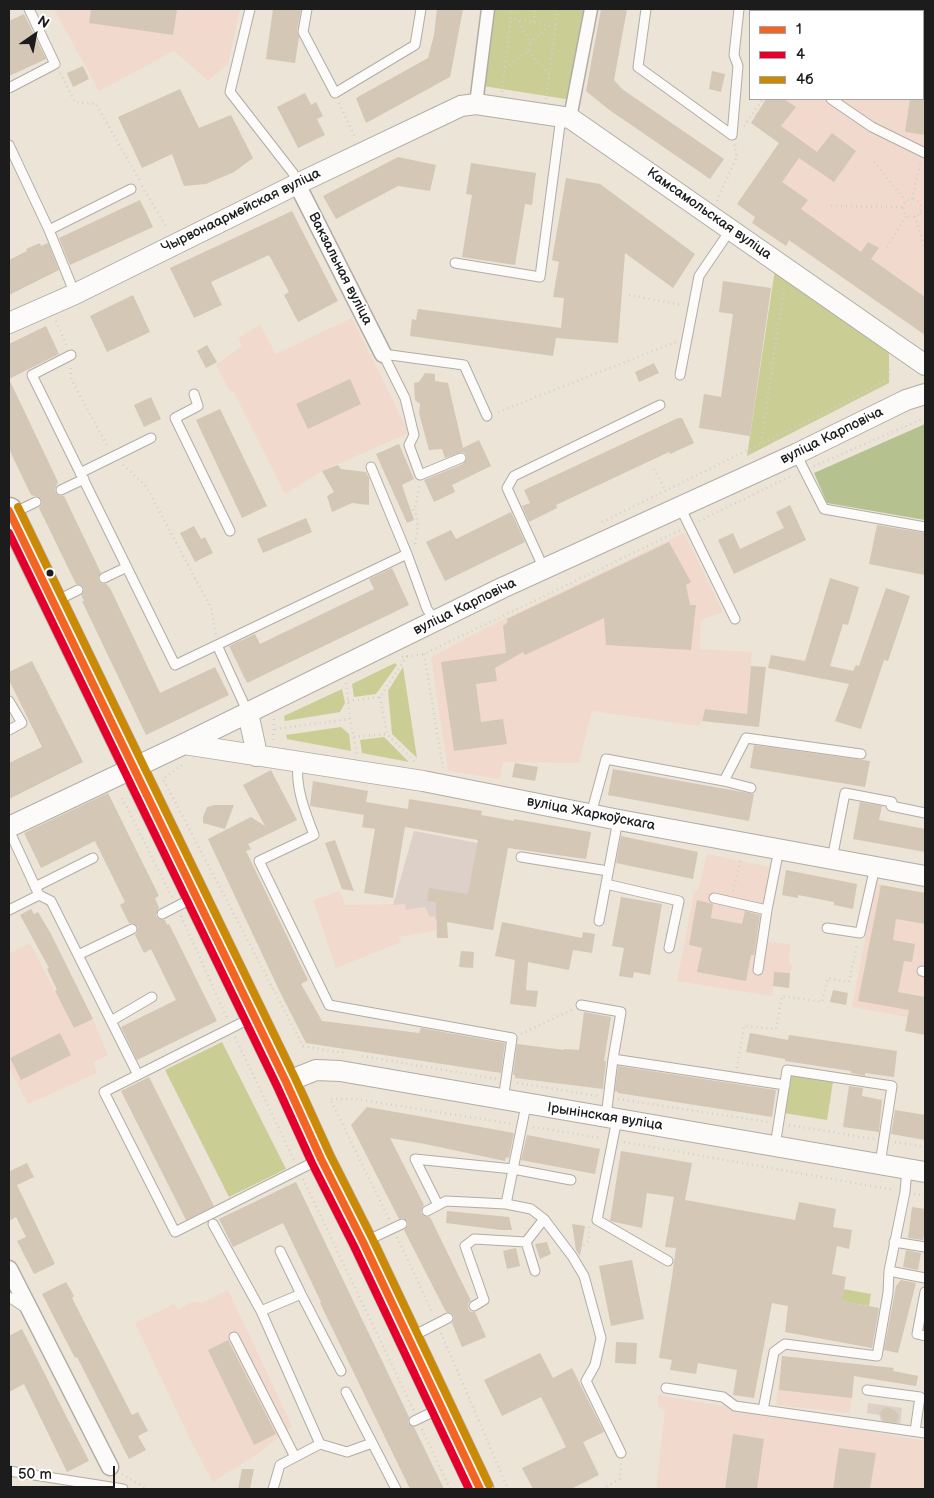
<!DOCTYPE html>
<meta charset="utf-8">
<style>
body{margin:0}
#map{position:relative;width:934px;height:1498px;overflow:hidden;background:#ebe4d7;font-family:"Balsamiq Sans",sans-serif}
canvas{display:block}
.frame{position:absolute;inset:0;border:10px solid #1c1c1c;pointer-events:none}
.legend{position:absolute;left:749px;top:10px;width:175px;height:90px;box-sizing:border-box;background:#fff;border:1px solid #a4a4a4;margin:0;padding:6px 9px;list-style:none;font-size:15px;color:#1c1c1c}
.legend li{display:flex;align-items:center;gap:10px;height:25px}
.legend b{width:25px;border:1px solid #a4a4a4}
.north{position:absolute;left:10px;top:10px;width:50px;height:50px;-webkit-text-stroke:4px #fff;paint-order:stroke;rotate:33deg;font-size:14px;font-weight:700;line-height:20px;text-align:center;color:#1c1c1c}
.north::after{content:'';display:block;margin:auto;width:18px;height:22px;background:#1c1c1c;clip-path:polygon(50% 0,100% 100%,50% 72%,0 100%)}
.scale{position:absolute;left:10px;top:1466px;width:105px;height:22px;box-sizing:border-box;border:2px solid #1c1c1c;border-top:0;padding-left:6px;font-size:15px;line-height:18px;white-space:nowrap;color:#1c1c1c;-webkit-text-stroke:4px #fff;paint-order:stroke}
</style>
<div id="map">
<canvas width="934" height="1498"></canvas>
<div class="frame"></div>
<ul class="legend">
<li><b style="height:6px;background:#f26522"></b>1</li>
<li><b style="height:6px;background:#e4002b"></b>4</li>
<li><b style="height:6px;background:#cb8a06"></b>4б</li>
</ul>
<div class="north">N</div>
<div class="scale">50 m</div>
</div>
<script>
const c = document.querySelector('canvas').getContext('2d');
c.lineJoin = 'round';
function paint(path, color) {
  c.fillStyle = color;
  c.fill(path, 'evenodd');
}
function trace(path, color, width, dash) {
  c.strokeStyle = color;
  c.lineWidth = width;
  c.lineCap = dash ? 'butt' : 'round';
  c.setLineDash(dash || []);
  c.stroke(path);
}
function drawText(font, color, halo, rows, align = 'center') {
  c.font = font + ' "Balsamiq Sans",sans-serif';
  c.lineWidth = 4;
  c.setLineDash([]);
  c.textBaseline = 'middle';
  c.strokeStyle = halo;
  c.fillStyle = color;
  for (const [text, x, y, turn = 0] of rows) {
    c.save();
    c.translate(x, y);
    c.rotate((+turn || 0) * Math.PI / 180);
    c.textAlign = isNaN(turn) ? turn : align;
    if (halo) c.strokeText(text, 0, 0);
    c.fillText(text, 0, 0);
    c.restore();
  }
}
paint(new Path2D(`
 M52 9H240L228 64 208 81 174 51 99 91 55 11Z
 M923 72H925V335L789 241 786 246 755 217 737 204 779 143 751 123 766 99H923Z
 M352 318 409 433 322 471 285 494 233 391 230 392 216 365 242 346 238 338 260 325 276 354Z
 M684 533 723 612 701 620 700 649 752 652 747 714 705 709 700 726 592 711 579 763 503 762 500 779 448 771 431 657 488 627Z
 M707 854 780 869 767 933 769 942 790 944 789 963 793 965 790 973 774 972 772 996 677 981 694 893 699 887Z
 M876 884 925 893V1020L852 1007Z
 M340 891 345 905 405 904 407 910 426 907 434 916 437 930 399 937 401 942 336 968 313 900Z
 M30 943 74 1028 93 1019 108 1055 93 1062 97 1073 28 1104 9 1068V954Z
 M228 1290 292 1426 259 1453 213 1482 192 1443 135 1323 174 1304 178 1310 192 1302 202 1303Z
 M782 1356 856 1364 918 1376 916 1386 854 1376 850 1413 776 1405Z
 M658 1395 925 1441V1489H656L665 1411 658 1406Z`), '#f1dacd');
paint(new Path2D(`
 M512 821 493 930 447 921H436L434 916 430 917 425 907 406 910 405 904 393 905 414 831 477 843Z
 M868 1403 902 1408 900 1426 882 1423 879 1415 867 1413Z`), '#ddd0c9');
paint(new Path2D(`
 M488 9H587L572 100 477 85Z
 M775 269 889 350V383L747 456Z
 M395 663 397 665 376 694 354 697 352 684Z
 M403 667 417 758 392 734 388 691Z
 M342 689 345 703 340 712 285 721 284 716Z
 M341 727 349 734 351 751 287 739 286 735Z
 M384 737 409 762 362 753 360 740Z
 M222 1042 286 1169 229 1197 165 1070Z
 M790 1075 833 1082 827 1120 784 1113Z
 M832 1287 871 1294 869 1306 830 1299Z`), '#cace95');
paint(new Path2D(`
 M925 424V520L827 503 814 473Z`), '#b6c190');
paint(new Path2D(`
 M91 9 177 10 173 35 89 23Z
 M273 9H301L297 31 299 37 295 63 266 59Z
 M437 9H463L450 77 366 123 356 98 428 58 434 35Z
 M601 9H627L614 80 622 89 724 159 710 179 608 109 586 91Z
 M24 14 46 59 9 76V21Z
 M83 66 89 79 73 87 67 73Z
 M712 71 725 74 721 92 709 89Z
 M180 89 199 128 231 115 253 158 234 172 206 184 184 186 172 154 142 168 118 117Z
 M305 93 311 105 316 102 323 116 317 119 325 135 298 148 277 107Z
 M766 99H784L796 107 781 126 817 152 832 133 856 151 834 182 799 158 782 182 808 200 801 209 861 252 868 242 879 248 871 259 925 297V335L789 240 786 246 752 223 755 217 737 204 779 143 751 123Z
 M910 99H925V135L905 132Z
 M398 157 436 165 430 191 398 186 336 219 323 196Z
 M471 163 536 173 532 205 525 204 515 265 462 257 472 195 466 194Z
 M566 178 600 184 695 254 673 288 625 253 618 343 556 338 553 356 410 336 412 319 416 320 418 309 561 328 564 298 553 297 559 262 552 260Z
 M140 200 153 227 70 265 59 238Z
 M292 211 338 301 298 322 284 295 289 292 269 255 211 282 222 305 194 318 170 268Z
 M40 243 41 246 48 243 59 270 9 295V260L27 251 26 249Z
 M723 281 771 288 750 436 699 428 704 394 721 397 733 314 719 312Z
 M133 295 150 332 107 352 90 316Z
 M46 326 59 354 9 379 58 482 55 489 56 493 60 496H64L101 573 98 577 99 581 103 584H106L110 588 160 693 215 667 229 695 146 735 82 601H84L81 595 83 593 84 588 81 585 76 584 39 508 42 503 41 499 39 497 31 495 9 449V344Z
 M207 345 217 362 206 368 197 351Z
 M654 363 659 373 639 382 635 372Z
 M425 373 435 374V381L448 383 463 448 479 440 491 466 452 485 455 492 434 502 424 480 463 464 467 458 465 453 462 452 445 458 442 449 429 450 419 413 420 404 415 400 414 383 419 382Z
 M350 379 361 404 308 429 296 404Z
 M151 397 161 419 144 427 134 405Z
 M220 409 267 506 242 518 196 420Z
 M678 418H682L694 443 670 454 669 452 556 505 557 508 529 522 522 506 530 503 524 490Z
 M399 444 414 479 402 485 414 520 407 523 376 454Z
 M338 465 341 469 366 472 369 478V505L352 503 332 512 327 496 334 492 322 471Z
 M790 505 806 540 734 574 718 540 733 533 740 549 784 528 776 512Z
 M511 512 525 542 445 581 426 542 451 530 456 539Z
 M306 518 312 532 263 553 257 539Z
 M877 525 925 533V575L869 564Z
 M194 526 201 539 205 537 213 553 195 562 180 533Z
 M669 542 691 582 686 585 690 605H696L691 650 606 645 604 618 525 655 523 652 495 668 497 681 476 684 481 722 503 719 507 744 454 751 441 662 506 653 503 626 508 622 507 619Z
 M392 568 409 605 247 683 229 646 255 634 260 644 374 589 369 579Z
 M830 578 859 587 848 625 843 624 830 666 853 671 856 665 859 666 886 588 910 596 888 661 884 660 861 729 835 721 849 684 768 668 771 655 805 661Z
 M32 661 83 762 9 799V763L42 747 9 680V672Z
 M751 666 766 667 759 727 702 721 705 709 747 714Z
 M754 745 870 761 865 787 750 768Z
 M515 763 538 767 535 781 512 777Z
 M613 769 754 794 749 821 608 795Z
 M271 770 297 820 248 844 251 849 246 851 308 980 301 984 322 1021 419 1033 421 1028 505 1043 501 1073 306 1043 280 992 208 839 251 817 265 826 243 785Z
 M313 781 368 791 366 802 408 809 409 799 482 811 481 815 514 821V819L591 832 586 859 508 848 493 930 447 922 448 938H437L436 902 427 901 429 888 468 894 478 840 405 827 393 898 364 893 375 829 362 827 364 815 310 806Z
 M108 793 159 896 155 898 159 908 157 911 156 916 159 919 165 920 167 925 169 924 217 1021 137 1060 121 1027 176 1000 151 949 144 953 135 935 137 932 138 927 135 924 129 923 120 905 125 902 95 841 41 868 24 833Z
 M860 802 882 806 879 820 925 829V852L853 839Z
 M215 805H234L225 829 203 823V817L207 807Z
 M621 836 698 852 693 879 616 863Z
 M335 840 354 891 342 889 325 843Z
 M786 870 857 884 853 909 834 905V902L798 895V898L782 895Z
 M881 885 925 893V924L896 919 893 940 915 944 912 962 904 961 898 992 925 997V1035L905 1031 909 1010 858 1001Z
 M621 897 662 904 650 975 634 972 633 978 619 976 624 948 612 946Z
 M697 900 713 904 711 918 742 924 745 911 760 915 754 955H751L746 981 697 972 702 948 689 945Z
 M31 909 34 914 38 912 51 934 93 1019 74 1028 55 991 57 990 47 969 49 968 20 915Z
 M502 922 582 938 583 932 595 934 592 953 573 950 569 970 528 962 526 990 538 991 536 1007 510 1004 515 960 495 956Z
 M461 951 474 952 473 968 459 967Z
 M774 972 790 973 789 988 773 986Z
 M833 990 848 993 846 1005 830 1002Z
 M584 1012 611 1017 604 1061H606L603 1089 515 1078V1075H513L517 1044 564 1050V1049L579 1050Z
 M60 1033 71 1055 21 1080 10 1058Z
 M750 1033 788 1040 789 1035 897 1051 894 1077 865 1073V1076L851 1073V1071L785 1061V1059L746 1052Z
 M618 1066 776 1090 772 1117 618 1093V1092L615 1091Z
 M149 1077 214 1206 186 1220 121 1091Z
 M849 1086 863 1088 862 1096 882 1100 879 1132 843 1127Z
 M367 1107 514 1133 509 1158 506 1157 505 1161 425 1144 390 1138 424 1205 422 1208 421 1213 424 1216 430 1217 471 1301 468 1303V1309L471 1312H475L486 1337 462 1347 452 1323 454 1319V1316L451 1313 446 1312 404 1230 408 1225 407 1221 403 1218 399 1219 351 1125Z
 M895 1110 925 1115V1140L891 1134Z
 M527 1135 600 1149 595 1174 521 1160Z
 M621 1151 692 1163 685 1200 795 1220 799 1202 836 1209 833 1227 852 1230 849 1249 837 1246 832 1274 846 1277 842 1301 879 1308 872 1348 785 1332 788 1306 772 1303 754 1398 733 1395 737 1370 698 1363 696 1374 670 1370 672 1360 659 1358 672 1277 676 1248 665 1247 674 1197 647 1193 642 1228 610 1221Z
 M27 1163 34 1177 17 1185 55 1264 34 1274 17 1241 26 1237 16 1217 9 1221V1169L10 1171Z
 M296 1182 409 1417 408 1423 414 1427 444 1489H410L320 1303 321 1302 283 1223 233 1247 219 1219Z
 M912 1207 925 1209V1229L923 1240 908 1238Z
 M447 1211 509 1217 512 1230H501L446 1223Z
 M572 1224 585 1226 580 1256 576 1250Z
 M547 1242 551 1254 540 1259 535 1244Z
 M516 1248 520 1266 507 1269 503 1251Z
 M906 1250 921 1253 918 1270 903 1267Z
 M632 1260 644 1319 611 1326 599 1266Z
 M901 1280 916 1283 898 1353 884 1350 896 1286Z
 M66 1282 74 1296 72 1298 132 1415 138 1412 148 1431 138 1436 146 1450 129 1459 77 1357 75 1358 42 1294Z
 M22 1329 89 1461 67 1472 24 1384 9 1392V1336Z
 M228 1340 276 1434 254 1445 208 1350Z
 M616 1342 637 1343 636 1364 615 1363Z
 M540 1353 553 1378 572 1368 604 1432 583 1442 599 1475 571 1489H533L522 1468 566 1447 541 1397 502 1416 484 1380Z
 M782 1356 894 1368 893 1371 918 1376 916 1386 854 1376 852 1398 779 1390Z
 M887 1407 896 1411 899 1416 896 1423 883 1421 880 1413 883 1409Z
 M733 1434 764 1439 757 1489H725Z
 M839 1448 876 1453 870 1489H833Z
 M242 1469H254L250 1489H238Z`), '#d4c7b5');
const service = new Path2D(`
 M250 9 230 92 293 173 297 184
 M307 9 303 32 335 93 415 45 421 9
 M646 9 638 67 732 135
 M862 11 863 9
 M923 56H925
 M9 88 55 64 29 9
 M831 99 872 127 925 153
 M732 135 738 66 734 55 739 9
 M9 145 49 230 75 294
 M49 230 131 189
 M455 263 540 277 561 117
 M383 354 405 398 414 435 409 445 420 475 461 458
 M383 354 464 365 487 416
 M71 355 32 375 175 665 217 645 248 713
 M680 375 699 276 731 229
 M194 394 198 406 175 418 230 531
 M796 454 824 509 925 527
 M371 467 407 554 427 609 435 621
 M80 473 151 438
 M61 490 84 479
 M680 507 735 619
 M13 513 36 502
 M544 569 507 488 514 476 660 405
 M104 578 127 567
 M56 601 78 590
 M217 645 407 554
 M9 701 22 723 9 730
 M298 762C295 787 305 812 314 835L259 861 329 1005 512 1038 503 1100
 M724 781 751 788
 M591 814 606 759 724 781 746 738 861 754
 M9 830 39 895 51 901 138 1075
 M521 857 608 871
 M832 859 845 793 892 802 891 806 925 813
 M606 884 679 901 669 948
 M35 887 93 858
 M714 898 767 910 779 849
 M9 910 39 895
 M162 914 195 897
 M599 921 618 820
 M827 928 860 933 875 867
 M78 955 132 929
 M758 970 767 910
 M922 971 925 972
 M581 1005 621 1012 613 1059
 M251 1018 104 1092 175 1232 318 1160
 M111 1021 152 997
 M526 1105 506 1204 531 1209 544 1219 572 1256 584 1276 601 1338 595 1365 586 1381 621 1453
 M606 1117 613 1059 785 1085
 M617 1119 597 1220 668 1261
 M775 1146 787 1070 892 1086 880 1164
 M907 1169 905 1192 889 1271 925 1278
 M438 1205 415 1159 513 1169 571 1180
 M427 1211 446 1201 506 1204
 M213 1224 261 1311 320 1444
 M366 1241 402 1224
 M526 1242 535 1271
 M526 1242 544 1219
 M894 1242 925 1247
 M280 1251 301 1294 341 1371
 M925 1292 917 1334 925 1336
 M9 1297 27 1309
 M474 1306 484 1300 465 1246 474 1239 526 1242
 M261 1311 301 1294
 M234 1337 295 1457
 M411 1337 448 1318
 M666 1388 723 1397 735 1406 763 1410 774 1352 785 1344 877 1356 888 1293 889 1271
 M867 1390 920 1397 915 1431
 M346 1392 396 1489
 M763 1410 925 1433
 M414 1421 441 1408
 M9 1471 123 1489
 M273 1489 280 1465 320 1444 347 1452 372 1443`);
const pedestrian = new Path2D(`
 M476 104 488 9
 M570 118 591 9`);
const minor = new Path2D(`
 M297 184 383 354
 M9 1269 110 1467`);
const tertiary = new Path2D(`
 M9 323 75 294 297 184 461 106 476 104 570 118 925 365
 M248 713 255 745 256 756
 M184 744 423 781 619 820 925 876
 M9 827 184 744 502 588 796 454 906 400 925 394
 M286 1082 316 1070 340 1071C535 1106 730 1139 925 1172`);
const primary = new Path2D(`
 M9 511 286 1082 321 1159 363 1242 480 1489`);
trace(service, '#b1ada5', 11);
trace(pedestrian, '#b1ada5', 15);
trace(minor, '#b1ada5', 19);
trace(tertiary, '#b1ada5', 22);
trace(primary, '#b1ada5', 29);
trace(new Path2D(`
 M908 11 911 9
 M510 18 556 27
 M534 22 535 9
 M530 43 549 26
 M528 51 549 74
 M505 68 528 51 530 43 518 20
 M60 73 75 102 96 104 140 181
 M502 92 512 9
 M546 99 558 9
 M339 103 356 139
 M744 126 763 99
 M874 162 906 201
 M142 186 167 228
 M912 199 920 164
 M903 208a9 9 0 1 1 18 0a9 9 0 1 1-18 0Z
 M717 201 737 156 734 144
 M831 206 904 207
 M920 213 925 217
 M915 216 925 249
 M887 247 907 215
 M629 295 682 305
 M56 321 67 346
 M71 368V379L108 447
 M498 412 676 342
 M761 443 784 287
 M123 465 146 486 211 608 216 635
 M814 466 925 418
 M654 469 666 491
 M403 514 415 509 419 486
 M699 521 793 475
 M602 522 839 405 890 378 888 360
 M415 544 418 526 415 509
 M424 654 443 768
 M402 657 424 654 681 530
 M346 683 350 719 357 755
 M380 697 387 734 416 763
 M348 701 380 697 407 656
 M275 729 350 719
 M354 737 387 734
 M273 740 274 719
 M182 765 163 779 303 1046 344 1053
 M122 798 172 897
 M733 891 741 858
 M181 916 227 1018
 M521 1034 573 1009
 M235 1037 294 1160
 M362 1056 497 1079
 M737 1068 744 1026 776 1029 782 996 822 1002 828 978 849 982 857 944
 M517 1083 598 1096
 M618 1099 768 1122
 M789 1125 874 1139
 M533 1127 601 1138
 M624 1142 894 1190
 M895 1142 925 1147
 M303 1179 414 1411
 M914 1194 925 1196
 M389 1219 330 1099H356L513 1124
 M397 1237 433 1314
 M580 1249 589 1240V1226
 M441 1333 508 1489
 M422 1429 450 1489
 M122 1474 147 1489
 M602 1489 620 1479 621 1462`), '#d2d0cc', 2.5, [1, 4]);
trace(service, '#fcfbf9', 9);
trace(pedestrian, '#fcfbf9', 12);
trace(minor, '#fcfbf9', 16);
trace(tertiary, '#fcfbf9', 20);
trace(primary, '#fcfbf9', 26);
trace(new Path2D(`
 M9 511 286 1082 321 1159 363 1242 480 1489`), '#f26522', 8);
trace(new Path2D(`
 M9 533 277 1086 312 1163 354 1246 469 1489`), '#e4002b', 8);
trace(new Path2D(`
 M18 507 295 1078 330 1155 372 1238 489 1485`), '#cb8a06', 8);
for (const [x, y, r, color] of [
 [50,573,4.5,"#1c1c1c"]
]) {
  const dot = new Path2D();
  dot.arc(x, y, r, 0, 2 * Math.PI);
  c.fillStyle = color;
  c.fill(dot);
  trace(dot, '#fff', 2);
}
drawText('14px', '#1c1c1c', '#fff', [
 ["Чырвонаармейская вуліца",241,211,-26],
 ["Камсамольская вуліца",709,214,35],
 ["Вакзальная вуліца",340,269,63],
 ["вуліца Карповіча",832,436,-26],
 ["вуліца Карповіча",465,607,-26],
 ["вуліца Жаркоўскага",591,814,11],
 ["Ірынінская вуліца",605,1117,9]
]);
</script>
